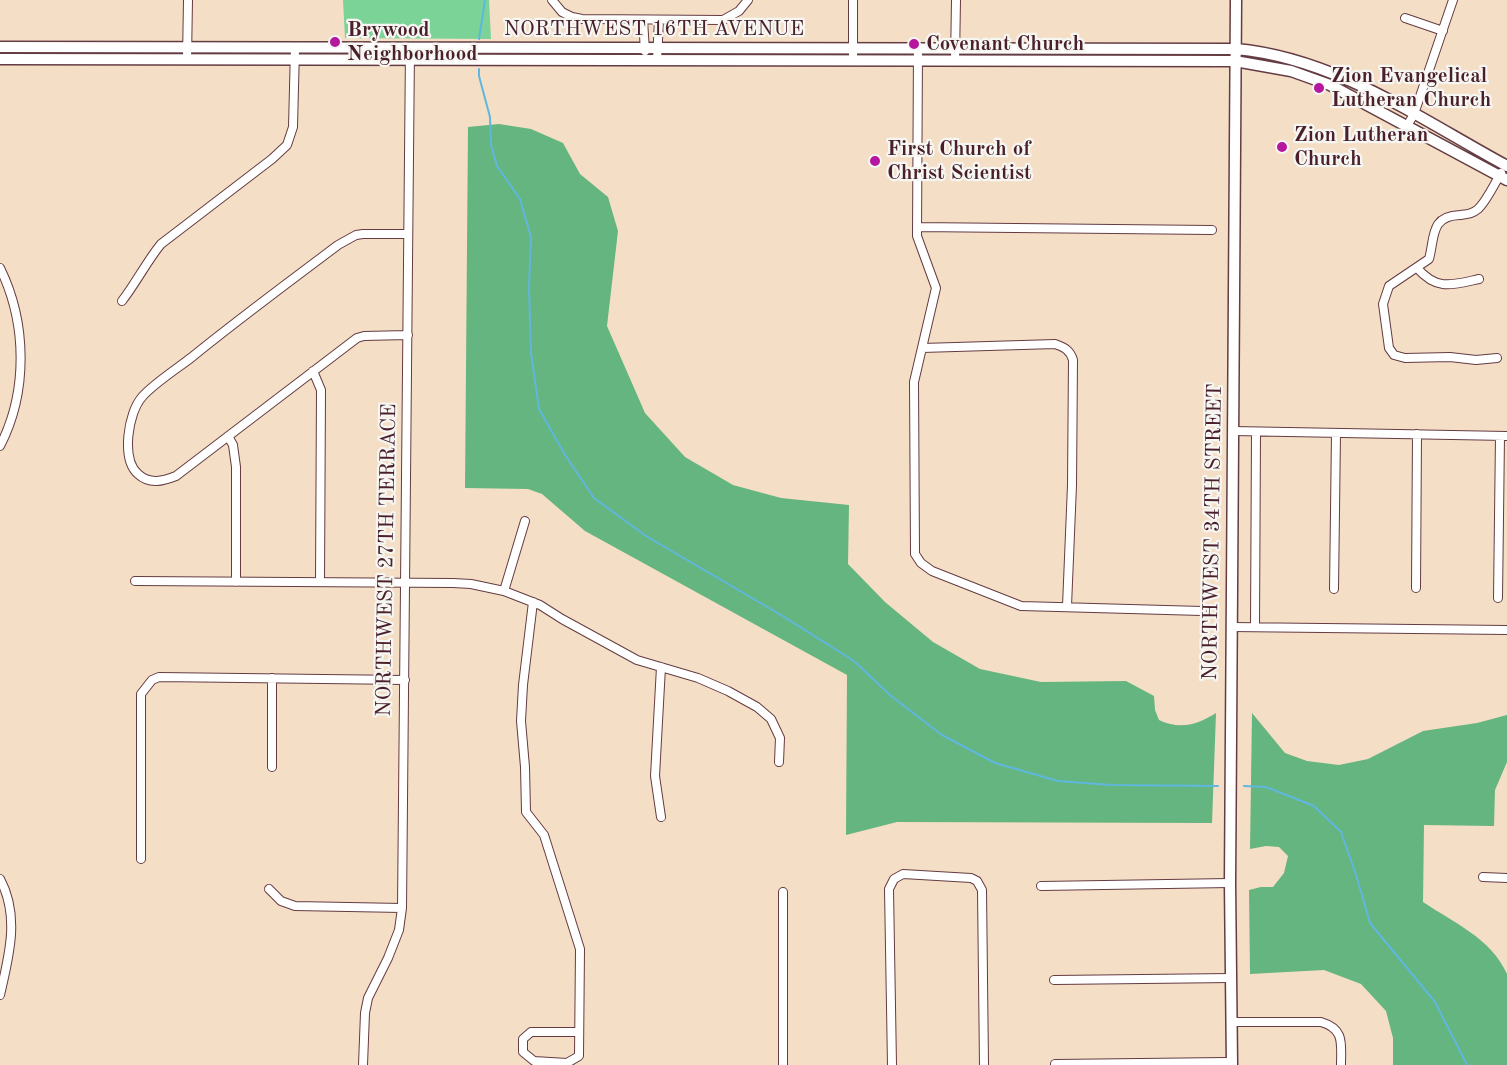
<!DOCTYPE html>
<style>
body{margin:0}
canvas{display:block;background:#f4dec5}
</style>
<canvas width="1507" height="1065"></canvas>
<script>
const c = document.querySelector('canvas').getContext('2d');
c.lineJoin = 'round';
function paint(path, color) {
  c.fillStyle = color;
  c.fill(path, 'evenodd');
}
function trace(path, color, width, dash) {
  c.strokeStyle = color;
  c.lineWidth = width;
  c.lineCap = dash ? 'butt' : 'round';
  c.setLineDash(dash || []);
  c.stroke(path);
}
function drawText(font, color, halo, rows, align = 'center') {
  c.font = font + ' "Old Standard TT",serif';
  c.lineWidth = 4.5;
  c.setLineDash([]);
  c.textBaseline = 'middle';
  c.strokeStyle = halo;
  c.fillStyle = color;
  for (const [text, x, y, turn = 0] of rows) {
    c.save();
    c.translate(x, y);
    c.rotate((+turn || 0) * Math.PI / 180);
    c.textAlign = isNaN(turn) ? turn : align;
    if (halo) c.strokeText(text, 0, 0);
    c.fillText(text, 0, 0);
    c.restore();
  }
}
paint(new Path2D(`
 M343 0H489L491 39 345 38Z`), '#7cd398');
paint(new Path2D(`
 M499 124 531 129 563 143 580 174 608 197 618 231 607 326 645 413 685 457 733 485 781 498 849 505 848 564 885 602 933 642 980 669 1041 682 1126 681 1154 696 1155 710 1159 720C1180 730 1197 725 1216 713L1212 823 897 822 846 835 847 675 585 531 542 494 528 489 465 488 468 127Z
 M1252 713 1285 753 1307 761 1339 765 1368 759 1423 731 1477 723 1507 715V762L1495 790 1494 826 1424 825 1423 902C1454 923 1491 938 1507 974V1065H1393V1038L1386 1011 1361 984 1324 970 1250 974 1249 890 1261 887H1273L1284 873 1288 856 1279 847 1266 846 1250 849Z`), '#65b580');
trace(new Path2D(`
 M479 39 485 0
 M479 69V76L490 117 491 145 497 166 520 199 531 237 529 288 531 353 539 409 565 455 594 498 646 536 781 615 854 661 891 696 942 735 995 763 1058 781 1112 785 1218 786
 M1244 786 1266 787 1314 806 1341 832 1356 875 1370 923 1435 1002 1467 1065`), '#60b7dd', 2);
const street = new Path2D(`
 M552 0 562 12 572 17 582 19 723 20 739 11 748 0
 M853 0V60
 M1405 18 1443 31
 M643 20 645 51
 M918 48 917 236 936 288 914 382 915 554 921 563 932 571 1021 606 1202 611
 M187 59 188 0
 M657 60 659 20
 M955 60 956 0
 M1407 126 1414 114 1453 0
 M917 227 1212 230
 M0 268C27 323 28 392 0 446
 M1417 268C1437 291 1452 285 1479 279
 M122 301C136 283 147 261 161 244L272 159 287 145 293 127 295 48
 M408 335 364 336 357 338 176 476C163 481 150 485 138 474 121 459 128 413 142 397 153 384 178 368 192 357 240 318 289 282 338 245L356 235 363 234H408
 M922 348 1055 344C1064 347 1070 350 1073 360L1072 485 1067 606
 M1497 358 1476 360 1450 357 1405 358 1394 355 1389 348 1383 304 1389 286 1429 259C1435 237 1430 216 1460 215 1468 214 1472 214 1478 209 1486 202 1495 183 1501 173
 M313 371 321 390 320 582
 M1233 431 1507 436
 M228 436 233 445 236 467V582
 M135 581 453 583 471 584 504 591 540 605 562 619 637 660 698 678 728 691 757 707 771 719 780 738 779 762
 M1416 588 1417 434
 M1334 589 1336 433
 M504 591 525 521
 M1498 598 1500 436
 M533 602 523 685 521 721 525 767 526 812 544 835 580 949 579 1056 567 1063 534 1061 523 1052V1039L531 1032H579
 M1231 627 1507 630
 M1255 627 1256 432
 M661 667 655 776 661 817
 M272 678V767
 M141 859V694L152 680 159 677 405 680
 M1483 877 1507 878
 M0 879C20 916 9 956 0 995
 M1041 886 1230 883
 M269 889 281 901 295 906 402 908
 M783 892V1065
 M1054 980 1232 978
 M1232 1022H1321C1345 1029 1341 1044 1341 1065
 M1055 1064 1226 1062
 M363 1065 365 1013 368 998 388 958 399 930 402 908 410 48
 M892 1065 889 889 894 879 903 874 971 878 977 881 982 890 984 1065`);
const secondary = new Path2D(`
 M0 47 1236 49C1336 58 1420 119 1507 166
 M0 59 1235 61 1291 71 1330 85 1507 180
 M1232 1065 1230 883 1236 0`);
trace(street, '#643c42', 10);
trace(secondary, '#643c42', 13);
trace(street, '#fff', 8);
trace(secondary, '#fff', 10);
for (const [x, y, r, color] of [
 [335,42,6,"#b5179e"],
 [914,44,6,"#b5179e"],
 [1319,88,6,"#b5179e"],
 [1282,147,6,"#b5179e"],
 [875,161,6,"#b5179e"]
]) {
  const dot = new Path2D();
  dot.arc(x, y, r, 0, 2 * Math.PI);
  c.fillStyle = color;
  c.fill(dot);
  trace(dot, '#f6f6f2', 2);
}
drawText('21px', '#4a1f2b', '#f6f6f2', [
 ["NORTHWEST 16TH AVENUE",654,29],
 ["NORTHWEST 34TH STREET",1213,532,-89],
 ["NORTHWEST 27TH TERRACE",387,560,-89]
]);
drawText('bold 21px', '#4a1f2b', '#f6f6f2', [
 ["Brywood",347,30],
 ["Neighborhood",347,54],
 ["Covenant Church",926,44],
 ["Zion Evangelical",1331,76],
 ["Lutheran Church",1331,100],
 ["Zion Lutheran",1294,135],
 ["Church",1294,159],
 ["First Church of",887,149],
 ["Christ Scientist",887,173]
], 'left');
</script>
